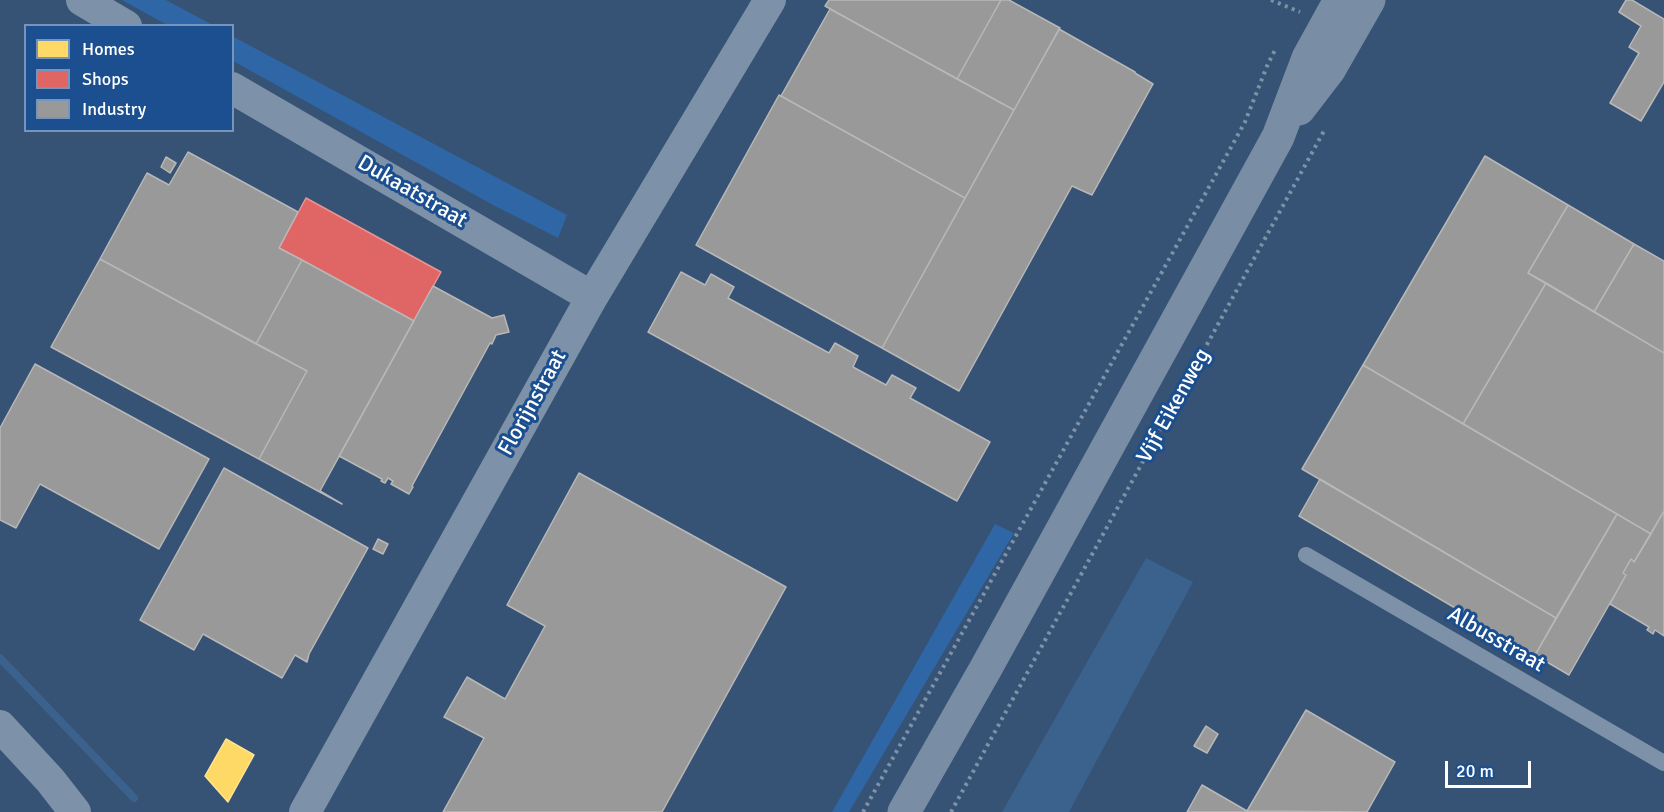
<!DOCTYPE html>
<style>
body{margin:0}
#map{position:relative;width:1664px;height:812px;overflow:hidden;background:#365274;font-family:Signika,sans-serif}
canvas{display:block}
.legend{position:absolute;left:24px;top:24px;width:210px;height:108px;box-sizing:border-box;background:#1b4f8f;border:2px solid #7695bc;margin:0;padding:8px 10px;list-style:none;font-size:18px;color:#fff}
.legend li{display:flex;align-items:center;gap:12px;height:30px}
.legend b{width:30px;border:2px solid #7695bc}
.scale{position:absolute;left:1445px;top:761px;width:86px;height:27px;box-sizing:border-box;border:3px solid #fff;border-top:0;padding-left:8px;font-size:18px;line-height:21px;white-space:nowrap;color:#fff;-webkit-text-stroke:4px #1b4f8f;paint-order:stroke}
</style>
<div id="map">
<canvas width="1664" height="812"></canvas>
<ul class="legend">
<li><b style="height:16px;background:#ffd966"></b>Homes</li>
<li><b style="height:16px;background:#e06666"></b>Shops</li>
<li><b style="height:16px;background:#999"></b>Industry</li>
</ul>
<div class="scale">20 m</div>
</div>
<script>
const c = document.querySelector('canvas').getContext('2d');
c.lineJoin = 'round';
function paint(path, color) {
  c.fillStyle = color;
  c.fill(path, 'evenodd');
}
function trace(path, color, width, dash) {
  c.strokeStyle = color;
  c.lineWidth = width;
  c.lineCap = dash ? 'butt' : 'round';
  c.setLineDash(dash || []);
  c.stroke(path);
}
function drawText(font, color, halo, rows, align = 'center') {
  c.font = font + ' Signika,sans-serif';
  c.lineWidth = 6;
  c.setLineDash([]);
  c.textBaseline = 'middle';
  c.strokeStyle = halo;
  c.fillStyle = color;
  for (const [text, x, y, turn = 0] of rows) {
    c.save();
    c.translate(x, y);
    c.rotate((+turn || 0) * Math.PI / 180);
    c.textAlign = isNaN(turn) ? turn : align;
    if (halo) c.strokeText(text, 0, 0);
    c.fillText(text, 0, 0);
    c.restore();
  }
}
paint(new Path2D(`
 M122 0H166L213 25H167Z
 M232 36 567 215 558 238 493 205 233 61Z
 M995 524 1014 533 849 812H832Z`), '#2f66a5');
paint(new Path2D(`
 M1146 558 1193 582 1069 812H1002Z`), '#3b618d');
const homes = new Path2D(`
 M226 739 254 755 228 802 205 776Z`);
paint(homes, '#ffd966');
trace(homes, '#ffe494', 1.5);
const shops = new Path2D(`
 M306 198 441 272 414 321 279 248Z`);
paint(shops, '#e06666');
trace(shops, '#e99494', 1.5);
const industry = new Path2D(`
 M829 0H1001L957 79 825 6Z
 M1001 0H1009L1060 28 1014 110 957 79Z
 M1626 0H1632L1664 19V82L1641 121 1610 103 1639 53 1629 47 1641 26 1619 12Z
 M830 9 1014 110 965 198 781 96Z
 M1059 29 1135 72V73L1153 84 1092 195 1072 186 959 391 882 348Z
 M779 95 965 198 882 348 696 245Z
 M188 152 298 212 279 248 302 260 256 344 100 259 147 173 169 185Z
 M1485 156 1568 205 1528 273 1546 283 1463 424 1363 365Z
 M166 157 176 163 170 173 161 167Z
 M1568 205 1634 244 1594 312 1528 273Z
 M1634 244 1664 261V353L1594 312Z
 M100 259 307 371 259 459 51 347Z
 M302 260 414 321 320 491 342 504 259 459 307 371 256 344Z
 M681 272 705 285 711 274 734 287 728 298 829 353 835 343 858 356 853 367 886 385 892 375 916 388 910 398 990 442 957 501 648 332Z
 M1546 283 1664 353V511L1651 534 1463 424Z
 M433 286 492 318 504 315 509 332 496 335 492 344 490 343 412 486 413 487 409 494 391 484 393 481 388 478 385 483 381 481 382 479 339 456Z
 M35 364 209 459 159 549 40 484 16 528 0 520V428Z
 M1363 365 1617 514 1556 618 1302 469Z
 M224 468 368 548 309 654 307 662 295 655 282 678 203 634 194 650 140 620Z
 M579 473 786 587 662 812H443L484 738 444 717 467 677 505 699 545 626 507 605Z
 M1320 479 1556 618 1535 655 1299 516Z
 M1664 511V636L1655 630 1653 634 1647 630 1649 627 1610 604 1626 575 1623 573 1631 559 1634 562Z
 M1617 514 1651 534 1634 562 1631 559 1623 573 1626 575 1569 675 1535 655Z
 M378 539 388 544 383 554 373 549Z
 M1306 710 1395 762 1367 812 1247 811Z
 M1206 726 1218 734 1207 753 1194 746Z
 M1202 785 1247 811 1249 812H1187Z`);
paint(industry, '#999');
trace(industry, '#b8b8b8', 1.5);
trace(new Path2D(`
 M0 658 134 798`), '#3b618d', 8);
trace(new Path2D(`
 M1271 0 1300 12
 M863 812 1245 122 1267 66 1276 48
 M951 812 1325 129`), '#7d92a8', 4, [3, 4.5]);
trace(new Path2D(`
 M1306 555 1664 763`), '#7d92a8', 16);
trace(new Path2D(`
 M82 0 126 26
 M232 88 592 297
 M0 726 50 780 75 812
 M305 812 592 297 770 0`), '#7d92a8', 32);
trace(new Path2D(`
 M1299 109 1329 70 1369 0
 M904 812 986 668 1278 137 1308 58 1340 0`), '#798da4', 33);
drawText('22px', '#fff', '#1b4f8f', [
 ["Dukaatstraat",412,192,30],
 ["Florijnstraat",533,403,-61],
 ["Vijf Eikenweg",1174,406,-61],
 ["Albusstraat",1496,640,30]
]);
</script>
